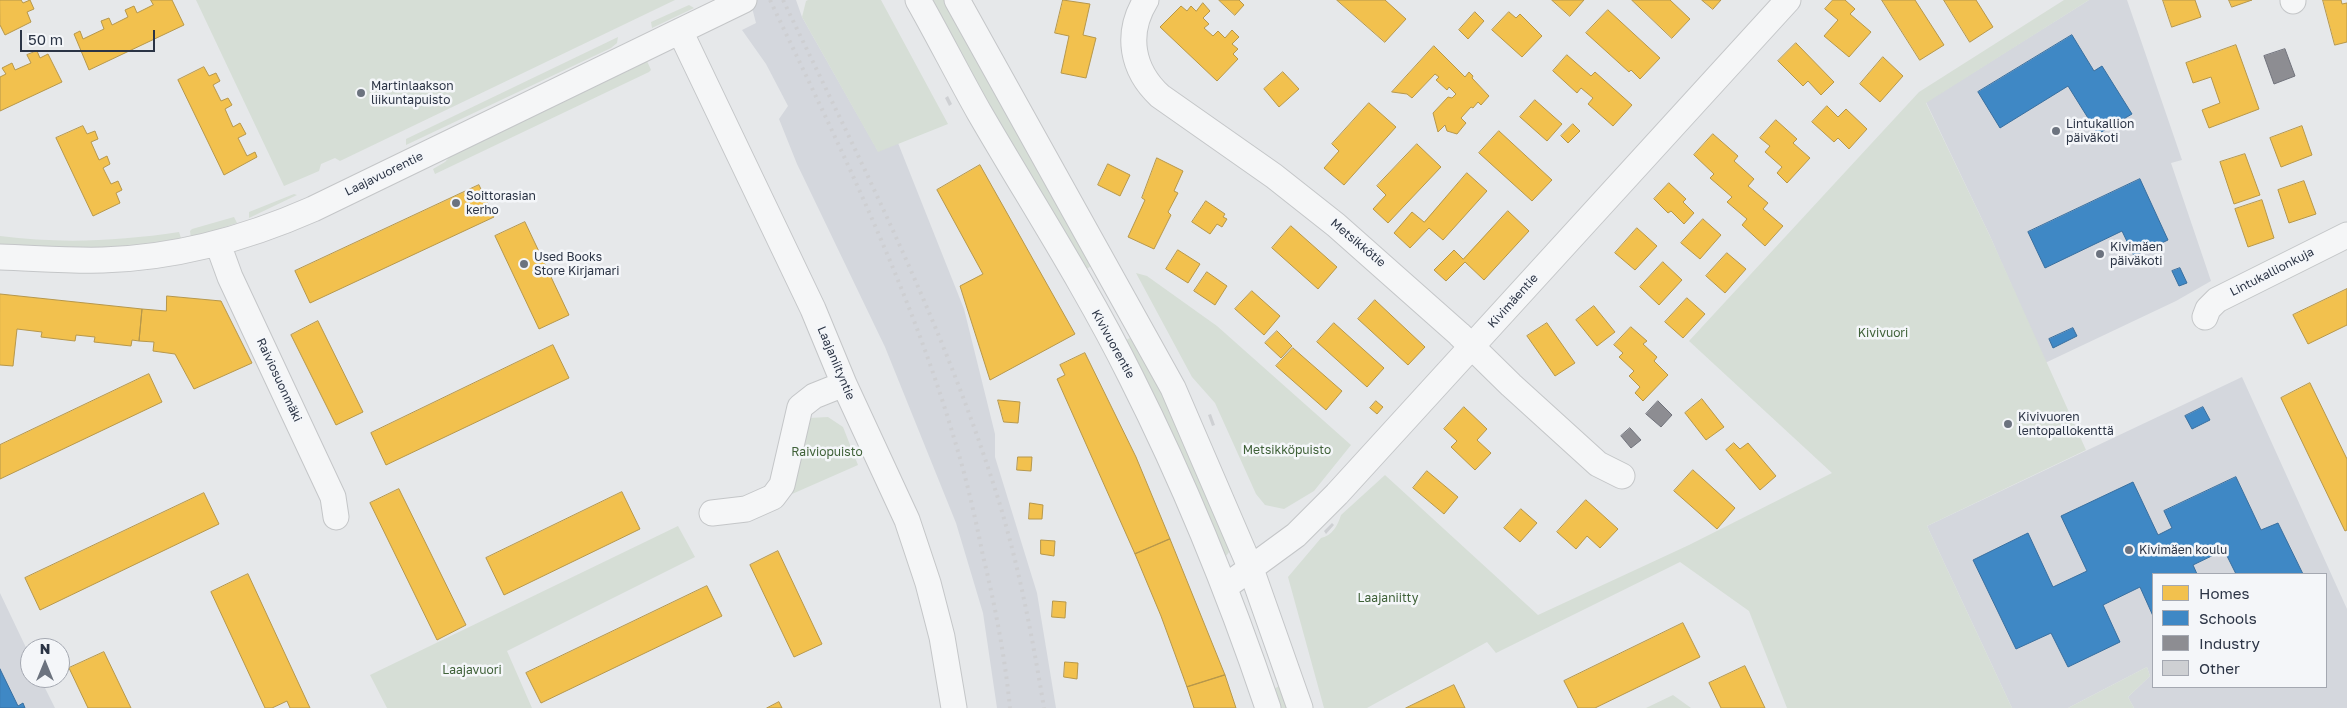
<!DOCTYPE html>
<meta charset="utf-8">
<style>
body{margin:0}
#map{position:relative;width:2347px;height:708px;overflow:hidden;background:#e6e8ea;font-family:"Golos Text",sans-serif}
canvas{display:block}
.legend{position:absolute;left:2152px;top:573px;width:175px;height:115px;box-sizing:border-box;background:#f4f6f9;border:1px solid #a4a8b1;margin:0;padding:6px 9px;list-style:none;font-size:15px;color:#2b3445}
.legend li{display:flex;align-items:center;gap:10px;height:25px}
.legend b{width:25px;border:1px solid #a4a8b1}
.north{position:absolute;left:20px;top:638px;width:50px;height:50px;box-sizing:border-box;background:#f4f6f9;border:1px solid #a4a8b1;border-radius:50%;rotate:0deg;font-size:14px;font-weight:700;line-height:20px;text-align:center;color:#2b3445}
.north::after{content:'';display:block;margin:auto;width:18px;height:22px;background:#6c737f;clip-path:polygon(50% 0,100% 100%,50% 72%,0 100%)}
.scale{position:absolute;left:20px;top:30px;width:135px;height:22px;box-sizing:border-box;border:2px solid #2b3445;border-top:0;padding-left:6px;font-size:15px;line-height:18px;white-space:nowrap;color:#2b3445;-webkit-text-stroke:4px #f4f6f9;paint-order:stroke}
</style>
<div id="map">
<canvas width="2347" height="708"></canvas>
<ul class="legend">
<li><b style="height:14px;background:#f2c14e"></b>Homes</li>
<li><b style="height:14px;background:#3f88c5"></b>Schools</li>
<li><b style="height:14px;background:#8d8d92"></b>Industry</li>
<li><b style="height:14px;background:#ced0d3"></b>Other</li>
</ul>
<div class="north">N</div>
<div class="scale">50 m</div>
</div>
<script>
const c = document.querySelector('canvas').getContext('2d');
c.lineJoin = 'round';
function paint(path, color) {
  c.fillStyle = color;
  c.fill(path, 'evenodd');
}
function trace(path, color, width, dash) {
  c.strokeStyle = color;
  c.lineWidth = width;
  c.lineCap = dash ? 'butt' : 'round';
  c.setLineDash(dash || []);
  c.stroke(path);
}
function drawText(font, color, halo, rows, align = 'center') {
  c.font = font + ' "Golos Text",sans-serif';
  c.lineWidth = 5;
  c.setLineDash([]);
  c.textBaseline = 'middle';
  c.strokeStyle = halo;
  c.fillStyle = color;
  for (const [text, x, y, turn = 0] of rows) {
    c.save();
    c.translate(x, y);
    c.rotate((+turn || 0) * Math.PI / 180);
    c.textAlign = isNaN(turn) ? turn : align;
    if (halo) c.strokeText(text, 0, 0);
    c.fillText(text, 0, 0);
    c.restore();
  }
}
paint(new Path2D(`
 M750 0H796L802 17 878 151 898 143 964 309 995 434V457L1037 593 1056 708H997L983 613 956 523 885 347 797 164 779 119 788 106 766 64 742 30 756 23Z
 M2089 0H2127L2182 160 2171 163 2211 281 2176 301 2045 363 1990 236 1926 102Z
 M2242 377 2347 609V708H2134L2128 697 2150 676 2147 667 2068 708H2012L1927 526ZM2153 574H2326V687H2153Z
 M0 593 30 656V678H40L55 708H0Z`), '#d4d7dd');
paint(new Path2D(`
 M196 0H675L340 161 335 158 321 164 319 171 284 186Z
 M808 0H881L948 124 878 152 802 17 806 1Z
 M930 0H945L1093 265 1083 271Z
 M2064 0H2089L1926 103 1990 236 2086 450 1927 526 2012 708H1787L1749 611 1680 562 1496 653 1487 642 1367 708H1324L1288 577 1321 538C1332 536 1338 525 1341 515L1385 475 1538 615 1689 545 1832 473 1689 341 1919 92Z
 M689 5 694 8 652 28 651 22Z
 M618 37 617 43 611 48 406 145V139Z
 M647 61 651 70 649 72 435 174 433 169 445 162 453 153Z
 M294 194 297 195 249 218V212Z
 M234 217 237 223 191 238 190 231 192 229Z
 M179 232 182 241 129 250 0 244V236C61 244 119 241 179 232Z
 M1136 273 1147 276 1217 326 1351 445 1314 491 1284 509 1265 505 1256 494 1215 403 1192 377Z
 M1130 338 1163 393 1230 551 1226 556H1222L1124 341Z
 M828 417 843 427 858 465 792 494 809 418Z
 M678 526 695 557 507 651 532 708H387L370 675Z
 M2147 667 2150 676 2128 697 2134 708H2068Z
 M1279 686 1282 687 1291 708H1279L1274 689Z
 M1673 695 1691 708H1646Z`), '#d6ded6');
const homes = new Path2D(`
 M0 0H21L23 3 30 0 34 9 27 12 31 22 5 35 0 25Z
 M151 0H172L184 25 89 70 74 34 80 31 83 39 104 29 101 21 109 18 112 25 128 17 125 10 134 6 137 13 153 5Z
 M1063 0 1090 4 1083 35 1096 38 1086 78 1061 73 1069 36 1055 33Z
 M1219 0H1239L1244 5 1235 15Z
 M1337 0H1385L1406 19 1385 42Z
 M1552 0H1584L1570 16Z
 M1632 0H1670L1690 19 1672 38Z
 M1702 0H1721L1713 9Z
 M1833 0H1845L1855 9 1850 14 1871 32 1849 57 1824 36 1838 20 1825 9Z
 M1882 0H1915L1944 45 1920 60Z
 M1944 0H1976L1993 27 1970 42Z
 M2163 0H2195L2201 17 2172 27Z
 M2229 0H2252L2232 7Z
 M2323 0H2341L2342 4 2347 3V42L2335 45Z
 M1203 3 1210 11 1203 18 1209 24 1204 28 1213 36 1218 31 1225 38 1232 30 1239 37 1232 44 1238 49 1233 54 1238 59 1217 81 1160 27 1181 6 1187 11 1191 6 1196 11Z
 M1608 10 1660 58 1640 79 1631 70 1629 72 1586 33Z
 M1475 12 1484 21 1468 39 1459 30Z
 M1509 12 1516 18 1520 14 1542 36 1522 57 1492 30Z
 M1796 43 1834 82 1821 95 1808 81 1803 86 1778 61Z
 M2236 45 2259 109 2209 128 2202 110 2220 103 2211 77 2193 83 2186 63Z
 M1434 46 1465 77 1469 72 1473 76 1472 78 1489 96 1481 105 1478 102 1473 108 1471 107 1461 118 1466 123 1457 134 1447 131 1445 125 1438 132 1433 113 1448 97 1452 98 1456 94 1449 87 1447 90 1436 80 1439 77 1435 74 1412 98 1407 94 1392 92Z
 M37 51 40 58 48 54 62 82 0 111V77L6 74 2 68 12 63 15 70 31 63 27 55Z
 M1567 55 1591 76 1595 72 1632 105 1613 126 1588 104 1593 98 1581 88 1577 93 1553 71Z
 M1883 57 1903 76 1880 102 1860 84Z
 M204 67 209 76 216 73 220 81 213 85 221 101 228 98 232 105 225 109 233 127 240 123 246 134 238 138 247 156 255 152 257 157 224 175 178 80Z
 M1283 72 1299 89 1279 107 1264 89Z
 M1535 100 1562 124 1547 141 1520 117Z
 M1369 103 1396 127 1344 185 1324 168 1339 151 1332 144Z
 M1827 106 1838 117 1846 109 1867 129 1849 149 1838 138 1834 142 1812 122Z
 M1776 120 1797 139 1793 143 1810 158 1787 183 1777 173 1782 167 1765 152 1770 146 1760 138Z
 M1573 124 1580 131 1568 143 1561 136Z
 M83 126 87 134 95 131 98 139 91 142 99 160 107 156 110 164 103 168 111 184 118 181 122 190 116 193 120 203 93 216 56 138Z
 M2302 126 2312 155 2281 167 2270 138Z
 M1499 131 1552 180 1532 201 1479 153Z
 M1713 134 1738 156 1734 161 1754 179 1748 186 1768 203 1763 209 1783 226 1765 246 1742 225 1747 219 1727 202 1732 197 1710 178 1714 174 1694 155Z
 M1417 144 1441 167 1388 223 1373 209 1386 195 1377 186Z
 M2245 154 2260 195 2234 204 2220 162Z
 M1157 158 1183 171 1174 191 1178 193 1168 212 1171 215 1154 249 1128 237 1145 200 1142 198Z
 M1108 164 1130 175 1120 196 1098 185Z
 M980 165 1075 334 990 380 960 286 983 274 937 190Z
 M1467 173 1487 191 1443 240 1429 228 1410 248 1394 233 1412 212 1424 222Z
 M2304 181 2316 214 2289 223 2278 190Z
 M1669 183 1686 199 1683 202 1694 213 1684 224 1671 211 1668 213 1654 199Z
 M479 185 494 217 310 303 295 271Z
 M2262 200 2274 238 2248 247 2235 209Z
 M1206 201 1225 214 1223 217 1227 219 1222 227 1217 224 1210 234 1192 222Z
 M1508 211 1529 231 1484 280 1465 262 1446 281 1434 270 1454 250 1463 259Z
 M1703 219 1721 235 1700 259 1681 243Z
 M525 222 569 315 539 329 495 236Z
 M1291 226 1337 267 1318 289 1272 248Z
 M1637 228 1657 246 1635 270 1615 253Z
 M1178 250 1200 264 1188 283 1166 269Z
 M1727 253 1746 269 1725 293 1706 276Z
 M1663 262 1682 280 1659 305 1640 287Z
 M1207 272 1227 286 1215 305 1194 291Z
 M2347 289V325L2308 344 2293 315Z
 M1252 291 1280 316 1264 335 1235 309Z
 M0 294 142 309 139 341 132 340 131 346 94 342 95 337 76 335 75 341 41 337 42 332 17 329 13 366 0 365Z
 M167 296 221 301 252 363 194 389 175 354 153 351 154 342 139 341 142 309 166 311Z
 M1687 298 1705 314 1683 338 1665 322Z
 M1375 300 1425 347 1408 365 1358 319Z
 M1594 306 1615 332 1597 346 1576 320Z
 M318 321 363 412 336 425 291 335Z
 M1334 323 1384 368 1367 387 1317 342Z
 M1547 323 1575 363 1555 376 1527 336Z
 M1631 327 1647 341 1643 344 1657 357 1654 361 1668 375 1643 401 1635 393 1640 387 1629 376 1634 371 1619 357 1623 353 1614 345Z
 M1277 331 1292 346 1281 358 1265 343Z
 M553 345 569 378 386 465 371 433Z
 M1293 348 1342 391 1326 410 1276 366Z
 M1085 353 1136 457 1170 539 1135 554 1057 379 1065 375 1060 365Z
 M149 374 162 402 0 479V445Z
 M2310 383 2347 459V530L2345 531 2281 398Z
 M1702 399 1724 427 1706 440 1685 413Z
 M998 400 1020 402 1018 423 1004 422Z
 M1376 401 1383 407 1377 414 1370 408Z
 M1464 407 1487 429 1477 440 1491 453 1475 470 1451 447 1457 441 1444 429Z
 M1734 443 1740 449 1748 443 1776 476 1760 490 1726 450Z
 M1018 457H1032L1031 471 1017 470Z
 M1693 470 1735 508 1717 529 1674 491Z
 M1427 471 1458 497 1444 514 1413 488Z
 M399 489 466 625 437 640 370 503Z
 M622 492 640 529 504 595 486 558Z
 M204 493 219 524 40 610 25 578Z
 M1586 500 1618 529 1600 548 1587 536 1576 549 1557 532Z
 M1030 503 1043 505 1042 519H1029Z
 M1521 509 1537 523 1520 542 1504 528Z
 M1170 539 1225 675 1187 687 1161 616 1135 554Z
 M1041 540 1055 541 1054 556 1041 554Z
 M778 551 822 644 794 657 750 565Z
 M248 574 310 708H290L287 701 272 708H265L211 592Z
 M707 586 722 616 541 703 526 673Z
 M1053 601 1066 602 1065 618 1052 617Z
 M1683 623 1700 657 1595 708H1578L1564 681Z
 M104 652 131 708H88L69 668Z
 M1065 662 1078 663 1077 679 1064 677Z
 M1745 666 1765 708H1721L1709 683Z
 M1225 675 1236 708H1194L1187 687Z
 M1454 685 1465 708H1406Z
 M779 702 782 708H767Z`);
paint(homes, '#f2c14e');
trace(homes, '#b6974b', 1);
const schools = new Path2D(`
 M2072 35 2094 71 2102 66 2132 114 2098 134 2068 86 2000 128 1978 92Z
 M2140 179 2168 240 2134 256 2122 231 2045 268 2028 232Z
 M2180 268 2187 283 2179 286 2172 271Z
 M2073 328 2077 336 2053 348 2049 339Z
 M2203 407 2210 420 2192 429 2185 416Z
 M2236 477 2261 530 2278 523 2303 574H2236L2224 550 2193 565 2197 574H2153V616L2140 587 2103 605 2120 642 2068 667 2051 633 2016 649 1973 560 2028 533 2053 587 2087 571 2061 516 2133 482 2158 535 2172 528 2164 511Z
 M0 669 18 706 23 703 25 708H0Z`);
paint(schools, '#3f88c5');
trace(schools, '#396f9f', 1);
const industry = new Path2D(`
 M2285 49 2295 76 2274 84 2264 56Z
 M1658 401 1672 415 1661 427 1646 414Z
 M1630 428 1641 440 1631 448 1621 436Z`);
paint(industry, '#8d8d92');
trace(industry, '#70727b', 1);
paint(new Path2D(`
 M948 96 952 104 949 106 945 98Z
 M1211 414 1215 425 1212 426 1208 415Z
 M1332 523 1334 525 1326 534 1324 531Z`), '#ced0d3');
const minor = new Path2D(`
 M918 0C939 37 958 75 979 112 1030 200 1086 286 1131 377 1185 484 1230 595 1268 708
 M957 0 1173 388 1251 569 1300 708
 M1146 0C1125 34 1132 70 1160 96L1274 176 1336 225 1459 334 1511 385 1598 464 1622 476
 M2293 0V1
 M680 31 813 309 844 384 907 520 928 583 942 637 954 708
 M218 244 230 277 333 497 336 517
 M0 257C34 258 69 261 103 260 176 258 247 238 313 209L744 0
 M2205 317 2208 309 2217 300 2347 235
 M712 513 746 509 773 497 782 485 800 407 814 396 844 384
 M1225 587 1296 535 1337 494 1788 0`);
trace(minor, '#c4c6c8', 27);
trace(minor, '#f5f6f7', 25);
trace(new Path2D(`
 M770 0C838 143 909 286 954 438 966 477 975 516 983 556 995 605 1005 657 1010 708
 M783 0C860 160 941 319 995 489 1018 560 1032 635 1044 708`), '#cecfd2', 4, [2.5, 5]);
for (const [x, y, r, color] of [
 [361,93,5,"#6c737f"],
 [2056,131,5,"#6c737f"],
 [456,203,5,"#6c737f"],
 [2100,254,5,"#6c737f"],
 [524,264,5,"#6c737f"],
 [2008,424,5,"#6c737f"],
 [2129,550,5,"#6c737f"]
]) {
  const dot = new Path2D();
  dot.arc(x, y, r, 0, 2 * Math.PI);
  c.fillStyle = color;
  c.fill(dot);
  trace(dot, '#f4f6f9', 2);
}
drawText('12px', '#2b3445', '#f4f6f9', [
 ["Martinlaakson",371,86],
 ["liikuntapuisto",371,100],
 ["Lintukallion",2066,124],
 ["päiväkoti",2066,138],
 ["Soittorasian",466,196],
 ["kerho",466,210],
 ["Kivimäen",2110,247],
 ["päiväkoti",2110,261],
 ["Used Books",534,257],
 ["Store Kirjamari",534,271],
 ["Kivivuoren",2018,417],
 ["lentopallokenttä",2018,431],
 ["Kivimäen koulu",2139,550]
], 'left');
drawText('12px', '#2b3445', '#f4f6f9', [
 ["Laajavuorentie",384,174,-26],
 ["Metsikkötie",1358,243,40],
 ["Lintukallionkuja",2272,272,-27],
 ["Kivimäentie",1513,301,-48],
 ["Kivivuorentie",1113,344,61],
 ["Laajaniityntie",836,363,67],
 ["Raiviosuonmäki",279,380,65]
]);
drawText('12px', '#3f6138', '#f4f6f9', [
 ["Kivivuori",1883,333],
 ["Metsikköpuisto",1287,450],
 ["Raiviopuisto",827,452],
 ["Laajaniitty",1388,598],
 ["Laajavuori",472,670]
]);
</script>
